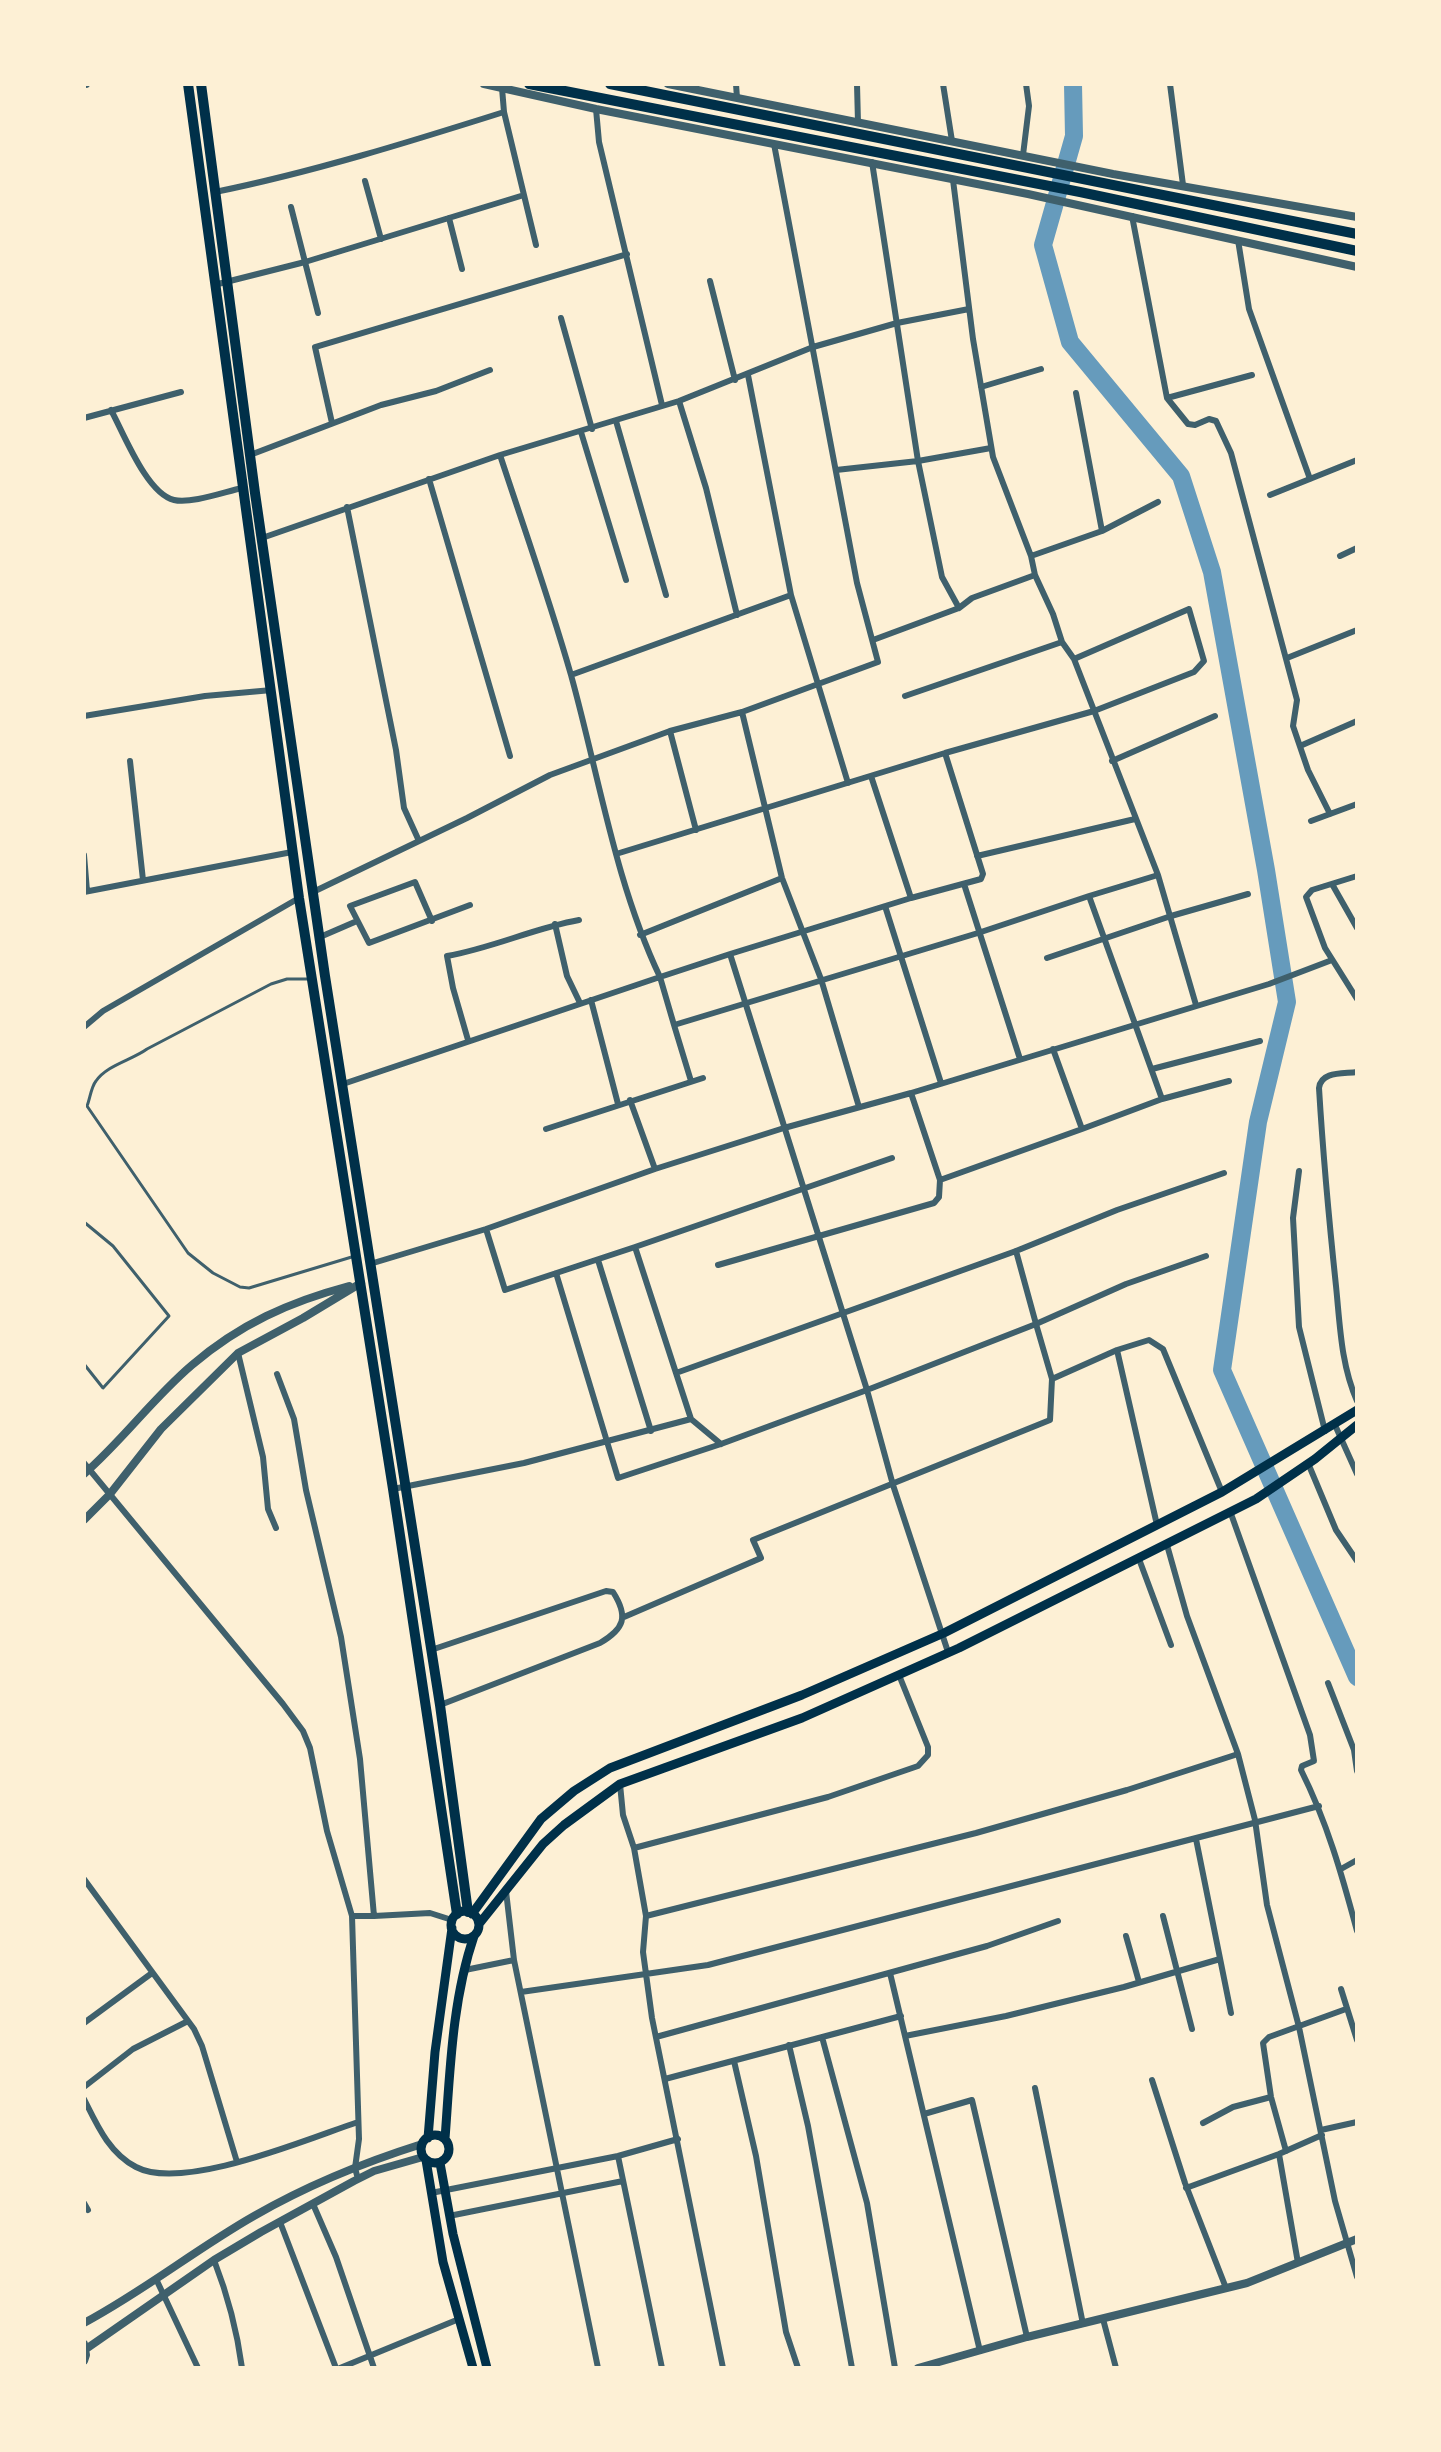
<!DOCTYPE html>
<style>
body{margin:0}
#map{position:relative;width:1441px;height:2452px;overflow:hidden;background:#fdf0d5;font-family:"Source Sans 3",sans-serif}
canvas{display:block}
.frame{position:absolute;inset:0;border:86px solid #fdf0d5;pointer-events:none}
</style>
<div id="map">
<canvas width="1441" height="2452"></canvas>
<div class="frame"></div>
</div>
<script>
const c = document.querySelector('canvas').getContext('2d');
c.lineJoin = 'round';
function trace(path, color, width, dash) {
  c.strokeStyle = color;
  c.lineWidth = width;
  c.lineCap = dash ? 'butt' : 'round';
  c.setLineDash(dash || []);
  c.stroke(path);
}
trace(new Path2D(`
 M1073 84 1074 136 1043 245 1070 342 1181 476 1212 572 1266 870 1287 1002 1258 1122 1222 1370 1357 1677`), '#669bbc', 18);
trace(new Path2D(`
 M307 979H287L271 984 147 1049C132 1060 107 1065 96 1081 91 1087 90 1099 87 1106L188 1253 213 1273 240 1287 249 1288 355 1256
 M84 1222 113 1246 169 1316 103 1388 84 1364`), '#3f606c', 3);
trace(new Path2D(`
 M736 84 737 98
 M857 84 858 123
 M943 84 952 141
 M1170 84 1183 185
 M502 88 504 112 536 245
 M596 109 599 142 662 405
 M1023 155 1029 106 1026 84
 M872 162 918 461 942 577 959 608
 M953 180 973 339 993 457 1031 556 1035 575 1053 614 1062 642 1074 659 1158 875 1196 1005
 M365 181 381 239
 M215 192C313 172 409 142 504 112
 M291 207 318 313
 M1132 216 1167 398 1188 424 1195 425 1209 419 1216 421 1231 453 1297 700 1293 726 1308 770 1330 814
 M449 218 462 269
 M1238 240 1249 309 1310 479
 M710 281 735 380
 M214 285 305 262 524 195
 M561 318 592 429
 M748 375 791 595 848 783
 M981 387 1041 369
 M1076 393 1102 531
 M1167 398 1252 375
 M679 401 706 488 737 615
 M111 410C124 434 147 494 174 500 191 504 224 492 242 488
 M84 418 181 392
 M616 421 666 595
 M332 423 315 347 627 254
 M581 432 626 580
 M250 455 381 405 436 391 490 370
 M500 455C524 528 550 601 571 675 599 776 615 882 660 977L730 954 867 1390 893 1485 948 1652
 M836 470 918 461 991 448
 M429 479 510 756
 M1270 495 1357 460
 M347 507 396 750 404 808 419 841
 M262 538 500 455 679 401 813 347 897 323 969 309
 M1031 556 1102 531 1158 502
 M1340 556 1357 548
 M873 640 959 608 972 598 1035 575
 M1287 658 1357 630
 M571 675 791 595
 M905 696 1062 642
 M742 712 782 878 821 979 859 1107
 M84 716 205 696 272 690
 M670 731 696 830
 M1300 746 1357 721
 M130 761 143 880
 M1112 761 1215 716
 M871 776 911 898
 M1311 821 1357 804
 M616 854 945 753 1094 711 1194 672 1204 661 1189 609 1074 659
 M84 855 87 891
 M977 856 1135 819
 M1357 876 1312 890 1306 897 1325 948 1357 999
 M964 884 1020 1059
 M1332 884 1357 928
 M84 892 292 852
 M313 892 467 818 550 775 670 731 742 712 878 662 857 583 774 144
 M1089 896 1158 875
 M885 906 941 1083
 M432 921 415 882 350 906 369 943 470 905
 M555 924 567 976 580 1003
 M640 935 782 878
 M320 937 357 921
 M730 954 911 898 981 879 983 874 945 753
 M1047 958 1171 916 1248 894
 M591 1000 618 1104
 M674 1025 691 1081
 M84 1027 103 1011 299 898
 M468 1040 453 988 447 956C493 948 534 928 579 920
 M1053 1049 1082 1129 1162 1099 1229 1081
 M1152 1069 1260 1041
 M1357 1072C1343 1074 1321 1071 1319 1088 1323 1154 1329 1220 1336 1286 1340 1325 1341 1365 1357 1401
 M343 1084 660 977 674 1025 978 933 1089 896 1162 1099
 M911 1093 940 1180 1082 1129
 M630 1100 655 1169
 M546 1129 703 1078
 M1299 1171 1293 1218 1299 1327 1325 1431
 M486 1229 505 1290 635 1247 676 1373 1016 1251 1117 1210 1224 1173
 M635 1247 892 1158
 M598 1260 651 1431
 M370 1264 486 1229 655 1169 784 1128 911 1093 1269 984 1332 960
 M718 1265 934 1203 939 1197 940 1180
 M556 1273 618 1478 721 1444 867 1390 1036 1324 1016 1251
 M1117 1350 1149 1340 1163 1349 1222 1492
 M238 1353 263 1457 268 1509 276 1528
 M277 1374 294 1419 306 1490 341 1637 360 1759 374 1916H352
 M1052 1379 1036 1324 1126 1284 1206 1256
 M691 1419 721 1444
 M1335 1425 1357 1474
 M84 1463 283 1704 303 1731 310 1748 327 1831 352 1916 359 2139 355 2168 358 2179
 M1308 1463 1336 1530 1357 1561
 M393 1489 524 1463 691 1419 676 1373
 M1230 1511 1310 1735 1314 1761 1302 1766 1301 1770C1327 1822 1342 1875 1357 1931
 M1167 1545 1187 1616 1238 1754 1255 1820 1267 1905 1299 2027 1335 2201 1357 2277
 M1139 1559 1171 1645
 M624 1617 761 1558 753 1540 1050 1420 1052 1379 1117 1350 1157 1525
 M431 1650 606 1591 613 1592C629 1617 624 1629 600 1643L440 1705
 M1328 1683 1354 1750 1357 1771
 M620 1784 623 1815 634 1848 646 1916 643 1952 652 2018 723 2368
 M1196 1839 1231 2013
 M634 1848 828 1797 918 1766 928 1755V1747L899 1675
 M1341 1869 1357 1860
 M84 1879 194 2029 202 2046 237 2162
 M506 1891 514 1960 598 2368
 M374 1916 430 1913 452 1920
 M646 1916 976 1833 1127 1790 1238 1754
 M1163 1916 1192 2029
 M1126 1936 1139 1982
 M465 1970 514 1960
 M890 1973 980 2351
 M1341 1989 1357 2040
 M521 1992 708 1965 1319 1806
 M84 2023 152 1973
 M905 2036 1006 2016 1124 1987 1220 1959
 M656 2037 987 1946 1058 1921
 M822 2037 867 2203 895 2368
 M789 2045 808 2126 852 2368
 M734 2061 756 2156 786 2332 798 2368
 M665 2079 901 2016
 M1152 2080 1185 2183 1226 2288
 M84 2087 133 2049 188 2021
 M1035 2088 1083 2324
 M84 2099C97 2125 109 2153 136 2167 183 2192 307 2139 358 2122
 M924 2114 972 2100 1027 2337
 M1203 2123 1233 2107 1271 2097
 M1321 2130 1357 2122
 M1286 2151 1271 2097 1263 2043 1269 2037 1346 2009
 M1279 2154 1298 2263
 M618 2156 662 2368
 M1186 2188 1279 2154 1322 2135
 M431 2193 618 2156 678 2139
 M84 2203 88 2210
 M313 2204 336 2257 374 2368
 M454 2215 623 2181
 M280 2222 336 2368
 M214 2260C228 2296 237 2330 242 2368
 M157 2281 198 2368
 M1103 2319 1116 2368
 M340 2368 459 2319`), '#3f606c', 6);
trace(new Path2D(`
 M84 84H86
 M484 84 596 109 1028 194 1357 267
 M668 84 1113 174 1357 217
 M84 1474C123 1440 153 1398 192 1365 240 1324 289 1302 349 1286
 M84 1520 110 1494 161 1429 238 1353 303 1318 361 1283
 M84 2323C144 2291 196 2249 254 2216 306 2186 365 2162 422 2144
 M84 2344 86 2355 84 2361
 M86 2349 214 2260 261 2232 354 2181 374 2171 423 2157
 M918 2368 1027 2337 1247 2283 1357 2239`), '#3f606c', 8);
trace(new Path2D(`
 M451 1925a14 14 0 1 1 28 0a14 14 0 1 1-28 0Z
 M472 1914 541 1819 574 1791 610 1768 802 1695 944 1633 1222 1492 1357 1410
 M479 1924 543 1844 564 1825 620 1784 802 1718 959 1648 1256 1499 1315 1459 1357 1425
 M421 2149a14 14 0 1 1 28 0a14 14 0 1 1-28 0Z
 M428 2138 435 2052 452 1928
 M445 2139C450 2072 452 2000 474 1936
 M426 2160 443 2262 473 2368
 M440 2163 453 2234 487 2368`), '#003049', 9);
trace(new Path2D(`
 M188 84 299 898 393 1489 457 1914
 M201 84 255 493 325 976 440 1705 468 1912
 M529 84 1080 192 1357 251
 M610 84 1357 234`), '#003049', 10);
</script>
